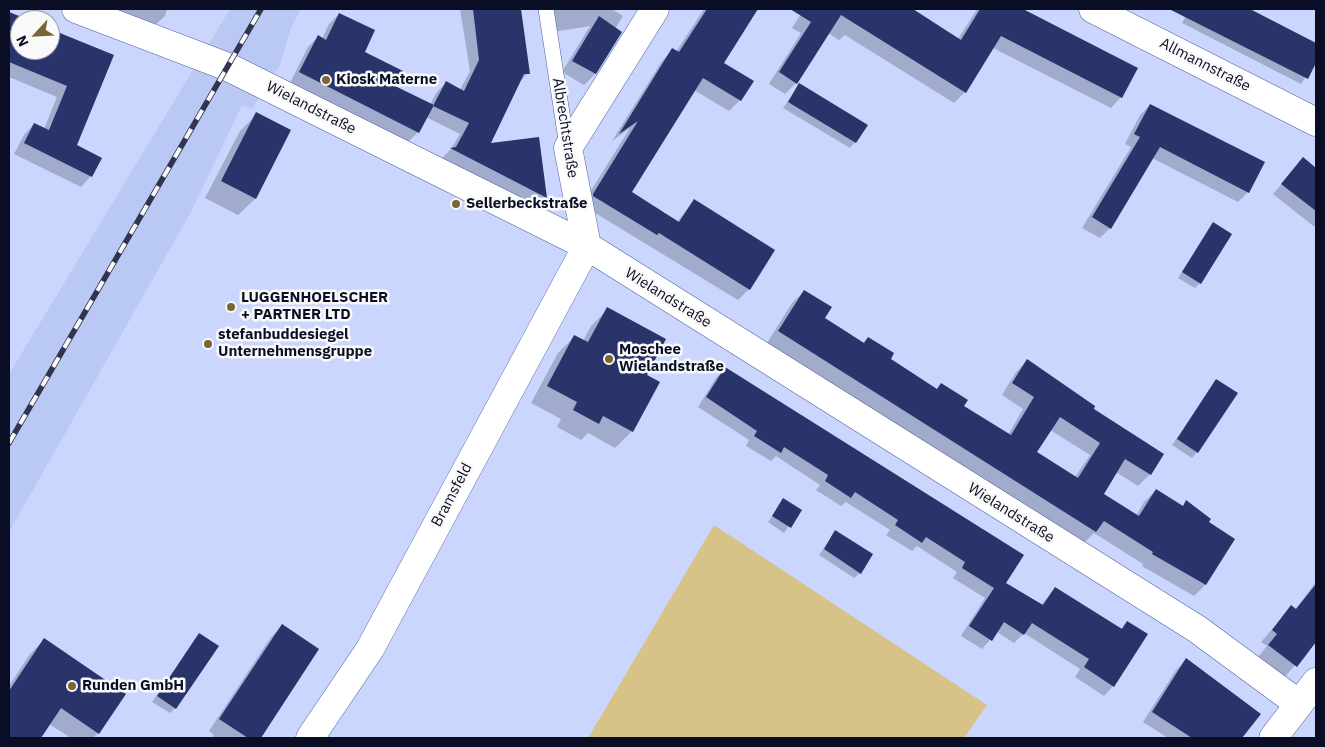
<!DOCTYPE html>
<meta charset="utf-8">
<style>
body{margin:0}
#map{position:relative;width:1325px;height:747px;overflow:hidden;background:#cad6fe;font-family:"IBM Plex Sans",sans-serif}
canvas{display:block}
.frame{position:absolute;inset:0;border:10px solid #090e24;pointer-events:none}
.north{position:absolute;left:10px;top:10px;width:50px;height:50px;box-sizing:border-box;background:#f9f9f9;border:1px solid #999ba4;border-radius:50%;rotate:245deg;font-size:14px;font-weight:700;line-height:20px;text-align:center;color:#090e24}
.north::after{content:'';display:block;margin:auto;width:18px;height:22px;background:#786735;clip-path:polygon(50% 0,100% 100%,50% 72%,0 100%)}
</style>
<div id="map">
<canvas width="1325" height="747"></canvas>
<div class="frame"></div>
<div class="north">N</div>
</div>
<script>
const c = document.querySelector('canvas').getContext('2d');
c.lineJoin = 'round';
function paint(path, color) {
  c.fillStyle = color;
  c.fill(path, 'evenodd');
}
function trace(path, color, width, dash) {
  c.strokeStyle = color;
  c.lineWidth = width;
  c.lineCap = dash ? 'butt' : 'round';
  c.setLineDash(dash || []);
  c.stroke(path);
}
function drawText(font, color, halo, rows, align = 'center') {
  c.font = font + ' "IBM Plex Sans",sans-serif';
  c.lineWidth = 5;
  c.setLineDash([]);
  c.textBaseline = 'middle';
  c.strokeStyle = halo;
  c.fillStyle = color;
  for (const [text, x, y, turn = 0] of rows) {
    c.save();
    c.translate(x, y);
    c.rotate((+turn || 0) * Math.PI / 180);
    c.textAlign = isNaN(turn) ? turn : align;
    if (halo) c.strokeText(text, 0, 0);
    c.fillText(text, 0, 0);
    c.restore();
  }
}
paint(new Path2D(`
 M230 9H301L291 27 280 65 252 109 242 105 191 212 9 532V374Z`), '#bac8f4');
paint(new Path2D(`
 M714 525 987 705 964 738H588Z`), '#d7c387');
paint(new Path2D(`
 M98 9H167L165 16 150 30Z
 M460 9H505L528 73 518 84 489 144 538 138 546 198 536 208 441 159 451 149 460 134 426 117 418 132 408 142 290 83 308 47 318 37 322 39 329 24 339 14 363 53 394 86 430 105 436 93 446 83 460 90 470 71Z
 M550 9H612L623 16 615 29 620 33 595 74 584 85 562 72 590 26 553 32Z
 M704 9H757L722 64 752 82 740 100 729 111 694 90 630 192 677 222 694 201 773 251 749 289 738 300 582 205 630 128 612 141 662 61 673 50 676 52Z
 M804 9H911L958 39 977 9H1016L1042 25 1121 97 1111 108 993 48 965 92 954 103 845 35 839 40 828 33 796 83 785 94 769 84 801 33 792 28Z
 M1190 9H1248L1316 44V60L1301 84 1182 23Z
 M9 13 26 20H20V50H50V30L112 56 75 146 91 176 81 187 14 154 24 135 34 124 44 129 57 97 9 77Z
 M799 85 855 142 850 148 783 108Z
 M1150 105 1248 192 1238 202 1152 158 1110 228 1100 238 1082 228 1131 147 1125 144 1140 115Z
 M257 114 289 130 255 199 238 215 205 198 240 131Z
 M1303 159 1316 169V228L1273 194Z
 M1213 224 1200 283 1195 288 1178 278Z
 M804 291 823 318 863 343 868 338 889 360 1008 435 1023 409 1002 395 1016 372 1027 361 1092 409 1150 474 1138 486 1116 472 1102 494 1136 516 1144 502 1156 490 1182 507 1187 502 1207 523 1234 540 1205 585 1194 596 1142 566 1143 564 1094 533 1084 543 767 343 792 303ZM1050 430 1090 455 1075 477 1036 452Z
 M608 309 645 375 658 382 632 431 615 448 588 433 581 440 557 427 561 419 531 403 558 353 575 336 583 341 591 326Z
 M726 368 1004 583 1041 605 1055 588 1120 630 1127 622 1113 686 1104 696 1075 677 1080 669 1024 633 1014 643 997 632 982 649 961 636 985 598 953 578 957 572 917 546 912 551 886 535 890 530 846 502 841 506 816 490 820 485 776 456 771 461 746 446 749 440 698 407 716 378Z
 M1216 380 1197 452 1192 458 1172 445Z
 M784 500 800 510 784 533 768 522Z
 M835 532 860 573 854 578 819 555Z
 M1316 582V640L1284 678 1258 657 1267 646 1261 642 1291 607 1295 610Z
 M282 626 318 650 258 738H212L214 735 209 731 271 637Z
 M199 635 175 708 170 713 152 702Z
 M44 640 98 733 93 738H71L49 724 39 738H9V686L30 654Z
 M1186 660 1259 714 1240 738H1168L1143 722 1176 670Z`), '#0003');
paint(new Path2D(`
 M473 9H521L530 74H524L491 143 539 137 547 198 450 148 456 147 469 123 433 106 446 81 464 91 479 60Z
 M707 9H758L724 63 754 81 741 101 703 78 632 192 679 222 694 199 775 250 750 290 659 233 657 235 611 207 593 196V194L638 121 619 134 672 48 679 52Z
 M790 9H913L961 40 980 9H1023L1138 68 1122 98 1001 36 966 93 841 15 797 84 779 72 811 22Z
 M1169 9H1250L1316 43V63L1308 79Z
 M9 12 29 20H20V50H50V29L114 55 77 145 102 158 92 177 24 143 34 123 49 130 67 86 9 62Z
 M339 13 375 30 365 52 403 71 395 86 434 105 419 133 299 72 318 35 326 40Z
 M599 16 622 32 596 74 572 61Z
 M799 83 868 125 856 143 788 102Z
 M1150 104 1265 162 1249 193 1160 147 1111 229 1092 217 1140 137 1134 134Z
 M256 112 291 130 256 199 221 181Z
 M1303 157 1316 168V211L1281 184Z
 M1213 222 1232 234 1201 284 1182 272Z
 M804 290 832 307 825 318 864 343 868 337 894 353 891 359 937 389 941 383 968 400 964 406 1011 435 1034 397 1012 383 1027 359 1095 406 1094 409 1164 454 1151 475 1125 459 1104 494 1139 516 1156 489 1183 506 1186 500 1211 519 1209 522 1235 539 1206 585 1152 554 1153 552 1104 521 1096 532 778 331ZM1060 417 1100 443 1078 478 1037 452Z
 M607 307 666 339 647 375 660 382 633 432 603 416 599 424 573 410 577 402 547 386 574 335 588 342Z
 M725 367 1024 555 1006 583 1043 605 1055 587 1122 629 1127 621 1148 634 1114 687 1084 667 1089 659 1032 623 1024 635 1004 622 992 641 969 626 994 588 962 568 965 562 926 537 922 543 895 525 898 520 855 492 851 498 825 481 828 475 784 447 781 453 754 436 757 431 706 397Z
 M1216 379 1238 393 1198 453 1177 439Z
 M783 498 802 510 791 528 772 516Z
 M835 530 873 554 861 574 824 549Z
 M1316 584V642L1297 667 1268 645 1277 634 1272 630 1291 605 1296 609Z
 M282 624 319 649 261 738H248L219 719Z
 M199 633 219 646 176 709 157 696Z
 M44 638 126 694 99 734 61 708 41 738H9V691Z
 M1186 658 1261 714 1242 738H1192L1152 712Z`), '#28346a');
const service = new Path2D(`
 M546 9 567 146`);
const minor = new Path2D(`
 M76 9 228 67 587 246 1197 629 1299 704
 M1093 9 1316 122
 M587 246 568 148 655 9
 M310 738 370 649 587 246`);
const tertiary = new Path2D(`
 M1273 738 1316 682`);
trace(service, '#50609a', 16);
trace(minor, '#50609a', 29);
trace(tertiary, '#50609a', 29);
trace(service, '#fff', 15);
trace(minor, '#fff', 28);
trace(tertiary, '#fff', 28);
const rail = new Path2D(`
 M9 443 261 9`);
trace(rail, '#2f354f', 5.5);
trace(rail, '#f9f9f9', 4, [11]);
for (const [x, y, r, color] of [
 [326,80,5,"#786735"],
 [456,204,5,"#786735"],
 [231,307,5,"#786735"],
 [208,344,5,"#786735"],
 [609,359,5,"#786735"],
 [72,686,5,"#786735"]
]) {
  const dot = new Path2D();
  dot.arc(x, y, r, 0, 2 * Math.PI);
  c.fillStyle = color;
  c.fill(dot);
  trace(dot, '#f9f9f9', 2);
}
drawText('15px', '#090e24', '#f9f9f9', [
 ["Allmannstraße",1205,65,27],
 ["Wielandstraße",311,108,27],
 ["Albrechtstraße",565,128,81],
 ["Wielandstraße",668,298,32],
 ["Bramsfeld",452,495,-62],
 ["Wielandstraße",1011,513,32]
]);
drawText('bold 15px', '#090e24', '#f9f9f9', [
 ["Kiosk Materne",336,80],
 ["Sellerbeckstraße",466,204],
 ["LUGGENHOELSCHER",241,298],
 ["+ PARTNER LTD",241,315],
 ["stefanbuddesiegel",218,335],
 ["Unternehmensgruppe",218,352],
 ["Moschee",619,350],
 ["Wielandstraße",619,367],
 ["Runden GmbH",82,686]
], 'left');
</script>
